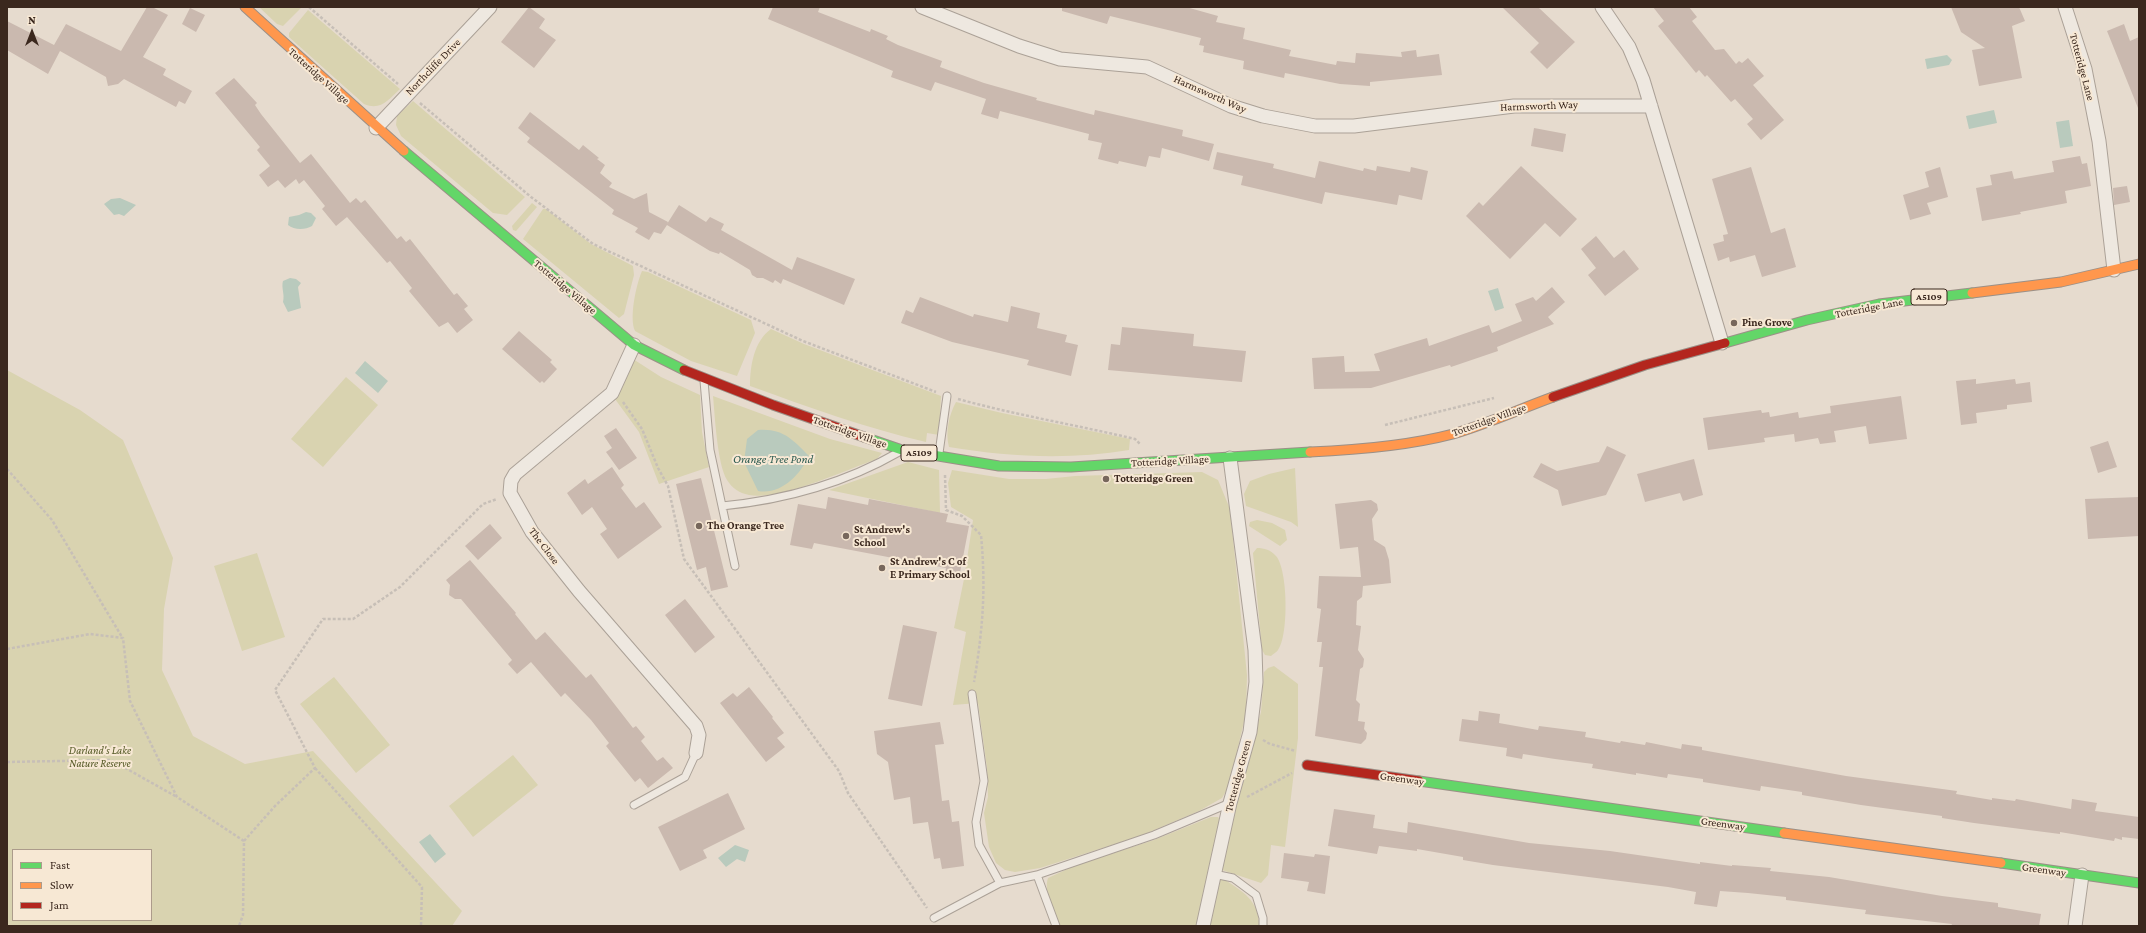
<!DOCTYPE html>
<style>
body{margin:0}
#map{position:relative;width:2146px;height:933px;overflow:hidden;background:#e6dbce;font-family:"Crimson Pro",serif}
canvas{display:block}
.frame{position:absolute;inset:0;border:8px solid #3b281e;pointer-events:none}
.legend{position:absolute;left:12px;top:849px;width:140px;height:72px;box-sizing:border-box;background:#f7e8d4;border:1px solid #ac9b8b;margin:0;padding:5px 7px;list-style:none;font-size:12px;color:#3b281e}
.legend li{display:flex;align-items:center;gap:8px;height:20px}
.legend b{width:20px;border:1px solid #ac9b8b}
.north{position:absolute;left:12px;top:12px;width:40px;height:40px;-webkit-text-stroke:3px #f7e8d4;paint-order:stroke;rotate:0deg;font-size:11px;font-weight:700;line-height:16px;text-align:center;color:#3b281e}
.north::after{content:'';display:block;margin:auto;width:14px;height:18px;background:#3b281e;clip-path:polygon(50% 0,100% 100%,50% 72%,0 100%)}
</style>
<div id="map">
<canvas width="2146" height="933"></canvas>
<div class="frame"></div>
<ul class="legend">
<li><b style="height:5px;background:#63d668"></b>Fast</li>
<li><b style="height:5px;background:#ff974d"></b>Slow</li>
<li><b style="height:5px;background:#b3261e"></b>Jam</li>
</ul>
<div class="north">N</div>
</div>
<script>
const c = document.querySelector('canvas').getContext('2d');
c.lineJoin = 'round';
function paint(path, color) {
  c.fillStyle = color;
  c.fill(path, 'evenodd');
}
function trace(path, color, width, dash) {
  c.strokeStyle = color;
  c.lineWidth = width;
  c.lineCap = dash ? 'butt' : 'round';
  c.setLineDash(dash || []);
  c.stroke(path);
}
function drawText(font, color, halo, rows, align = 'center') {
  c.font = font + ' "Crimson Pro",serif';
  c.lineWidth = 4;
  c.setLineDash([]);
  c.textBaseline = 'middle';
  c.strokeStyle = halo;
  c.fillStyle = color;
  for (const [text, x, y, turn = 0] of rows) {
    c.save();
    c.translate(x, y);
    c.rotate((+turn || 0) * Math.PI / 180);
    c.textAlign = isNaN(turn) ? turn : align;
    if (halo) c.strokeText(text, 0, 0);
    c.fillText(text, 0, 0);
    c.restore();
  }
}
paint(new Path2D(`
 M259 7H302L283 26 277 24Z
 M308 10 400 89C388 100 381 111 364 104L289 37V33Z
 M413 101 525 197 507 215 493 213 401 136 396 125 397 116Z
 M532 203 537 207 516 231 513 230 512 226Z
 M543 209H546L591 244 633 266 634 275 624 314 619 318 523 239Z
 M642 271 648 272 751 320 755 333 737 376 691 361 635 331C629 318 636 285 642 271Z
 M771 329 804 344 941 396 939 435 927 433 926 442C866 428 808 407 750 386 750 366 754 341 771 329Z
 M633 359 661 377 700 395 702 432 709 467 659 484 639 432 615 399Z
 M7 370 80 410 123 440 173 558 164 609 162 670 193 736 245 764 313 751 462 911 452 926H7ZM13 850H151V920H13Z
 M346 377 378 405 323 467 291 439Z
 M713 396 830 439 882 453 877 459C846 470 779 501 749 495 739 493 732 488 727 480 717 463 715 416 713 396Z
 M956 402 1002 413 1130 439 1129 450C1069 460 1009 457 949 447 945 432 949 415 956 402Z
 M908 462 939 470 940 513 829 490Z
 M1295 468 1298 527 1291 522 1246 506 1244 494 1250 481 1269 474Z
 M952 470 1009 479H1046L1075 476 1202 472 1218 480 1230 509 1247 675 1246 713 1229 786 1222 798 1199 811 1140 836 1040 868 1015 872 1005 870 996 863 989 847 984 813 988 797 987 768 978 703 953 705 966 632 954 628 964 579 973 520 951 507 948 483Z
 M1257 520 1272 523 1285 530 1287 540 1280 546 1249 526 1250 522Z
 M1257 548C1264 548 1271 550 1276 556 1288 569 1289 636 1278 650 1277 652 1273 654 1271 656L1265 655 1262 650 1253 553Z
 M257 553 285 637 242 651 214 566Z
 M1274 666 1298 684V738L1285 847 1271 845 1268 875 1261 883 1219 869 1261 712 1264 672 1268 668Z
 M334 677 390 745 356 773 300 704Z
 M513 755 538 785 473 837 449 806Z
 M1211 817H1218L1221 821 1198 926H1060C1055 912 1043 893 1048 878L1076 865 1154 840Z
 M1224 879C1243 892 1259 900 1259 926H1209L1218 880Z`), '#d9d3b0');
paint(new Path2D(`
 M1947 55 1952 60 1949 65 1927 69 1925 59Z
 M1994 110 1997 123 1969 129 1966 116Z
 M2069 120 2073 146 2060 148 2056 122Z
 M120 198 136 205 124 216 119 214 114 215 104 204 111 199Z
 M306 212 311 213 316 218 312 226C305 230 294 230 288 225L289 217 299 215Z
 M290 278 296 279 301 283 298 287 301 308 288 312 283 302C285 294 281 288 283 281Z
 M1498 288 1504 308 1495 311 1488 291Z
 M365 361 388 381 378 393 355 373Z
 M758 430C783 428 793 440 809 456 800 475 781 495 758 491L744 462 747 439Z
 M430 834 446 854 435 863 419 842Z
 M735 845 749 850 745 862 737 859 726 867 718 858Z`), '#b9cabd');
paint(new Path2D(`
 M147 7H152L168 15 143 57 166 69 163 75 192 91 185 104 179 101 176 107 124 79 118 84 108 86 106 77 60 51 48 74 7 50V21L54 45 66 24 121 51Z
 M529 7 545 19 539 28 556 40 534 68 501 42Z
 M773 7H820L818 12 870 32 871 29 888 36 886 39 898 45 942 61 940 67 984 83 1037 98 1036 100 1094 115 1095 110 1183 130 1182 136 1214 144 1209 161 1162 148 1160 158 1149 156 1146 167 1119 161 1118 164 1098 159 1102 143 1088 140 1089 134 1000 111 998 119 981 114 986 99 935 82 931 91 891 77 893 71 768 19Z
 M1062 7H1186L1218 16 1216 22 1245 28 1243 39 1291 50 1289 56 1336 65 1337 61 1355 63 1356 53 1402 57 1401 52 1416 50 1417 57 1439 54 1442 75 1370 82V86L1340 84 1285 73 1284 78 1243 69 1244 61 1203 52 1204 46 1199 45 1201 38 1110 16 1107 24 1062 11Z
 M1502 7H1538L1575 42 1547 69 1530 52 1539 43Z
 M1653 7H1689L1697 17 1692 21 1715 50 1724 49 1736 64 1739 61 1742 63 1748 58 1764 76 1753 85 1784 120 1761 140 1747 124 1753 119 1735 99 1731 102 1707 75 1705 77 1699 70 1696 73 1658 26 1664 21Z
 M1951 7H2019L2025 21 2012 26 2022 78 1979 86 1972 50 1985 48 1961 32Z
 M190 8 205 15 196 32 182 24Z
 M2124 24 2130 41 2139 37 2138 108 2107 31Z
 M234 78 257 103 255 105 261 114 300 163 311 154 350 203 356 198 361 203 365 200 397 239 401 236 406 242 410 239 454 295 457 293 468 306 464 309 473 320 457 333 448 322 439 327 409 291 412 288 390 261 387 263 347 217 336 226 322 209 325 206 304 180 299 184 296 179 285 188 278 180 268 187 259 175 270 166 257 150 260 147 215 93Z
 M530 112 579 150 583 145 599 158 597 159 605 165 600 173 612 183 609 187 634 199 647 193 649 212 668 222 667 224 679 205 706 222 710 217 724 224 721 230 792 270 797 257 855 279 844 305 783 279 781 284 775 280 773 283 763 278H757L752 275 750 270 720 252 719 254 710 251 667 225 661 234 654 232 649 240 635 232 638 228 612 214 614 210 527 142 530 138 518 128Z
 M1534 128 1566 134 1563 152 1531 146Z
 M1217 152 1274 164 1273 168 1315 178 1319 161 1363 171 1364 168 1376 171 1377 166 1410 172 1411 167 1428 171 1422 200 1399 195 1397 205 1325 192 1322 204 1241 185 1243 176 1213 169Z
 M2080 156 2082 164 2087 163 2091 186 2065 191 2067 203 2020 212 2021 214 1982 221 1976 188 1992 185 1990 175 2012 171 2014 179 2054 172 2052 161Z
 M1521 166 1577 219 1560 237 1545 223 1510 259 1466 216 1479 202 1483 206Z
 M1751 167 1771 233 1785 228 1796 267 1762 277 1755 255 1730 262 1729 257 1718 261 1713 244 1724 241 1723 235 1728 234 1712 179Z
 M1940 167 1948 197 1927 203 1931 214 1910 220 1903 195 1929 187 1925 172Z
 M2127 186 2130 202 2114 205 2113 188Z
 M1596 236 1614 258 1624 250 1639 269 1605 296 1588 275 1596 268 1581 249Z
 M1552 287 1565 302 1548 317 1554 324 1497 347 1498 351 1451 367 1450 365 1371 388 1314 389 1312 358 1344 356 1345 372 1380 371 1374 354 1427 338 1429 346 1489 325 1492 333 1522 321 1515 304 1533 297 1536 301Z
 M920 297 973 317 974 314 1008 322 1011 306 1040 313 1037 328 1067 335 1065 342 1078 345 1071 376 1027 365 1029 360 952 342 901 323 906 310 913 313Z
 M1122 327 1194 334 1193 346 1246 351 1242 382 1108 370 1111 344 1120 345Z
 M519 331 552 360 550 362 557 369 544 383 542 381 540 383 502 349Z
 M1976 379V384L2015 379 2016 384 2030 382 2032 402 2007 405V409L1976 413 1977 423 1961 425 1956 381Z
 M1901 396 1907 439 1869 444 1866 426 1834 431 1836 442 1820 444 1818 438 1795 442 1794 434 1764 438 1765 442 1708 450 1703 418 1761 410 1762 413 1769 412 1770 417 1798 412 1799 418 1831 413 1830 406Z
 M616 428 637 458 619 470 606 452 612 448 604 436Z
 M2108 441 2117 467 2098 473 2090 447Z
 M1607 446 1626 455 1606 495 1562 506 1558 490 1533 477 1541 463 1557 471 1599 462Z
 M1694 459 1703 495 1683 501 1680 493 1645 502 1637 474Z
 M612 467 624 485 621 488 636 508 644 502 662 527 618 559 600 534 607 529 592 507 582 515 567 493 585 479 588 484Z
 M701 478 728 587 711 591 706 567 697 570 676 484Z
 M828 497 868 505 869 499 948 514 946 522 969 526 959 578 945 575 946 568 814 543 812 549 790 545 798 504 826 509Z
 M2139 497V536L2088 539 2085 499Z
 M1371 500 1377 504 1378 510 1372 519 1374 540 1385 547 1389 560 1391 583 1363 586 1362 597 1357 601 1356 625 1361 626 1358 650 1364 659 1363 667 1360 669 1356 700 1360 704 1358 721 1365 722 1364 729 1367 733 1366 739 1361 744 1315 736 1323 667H1319L1322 642H1317L1321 609 1317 608 1319 576 1361 577 1358 547 1340 549 1335 504Z
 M490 524 502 538 478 560 465 546Z
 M470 560 516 613 515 614 536 640 545 632 586 678 591 674 633 728 636 726 645 737 641 741 657 761 663 757 673 768 648 788 640 778 635 782 606 746 609 743 591 720 565 693 561 697 531 662 517 674 508 664 512 660 461 599H455L449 595 450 585 446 580Z
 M685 599 715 637 695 653 665 615Z
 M903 625 937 632 922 706 888 699Z
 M749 687 773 717 772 718 784 733 777 738 785 747 766 762 720 703 733 693 737 697Z
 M1479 711 1500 714 1499 723 1538 730 1539 726 1586 732 1585 737 1620 743 1621 741 1645 745 1646 742 1681 749 1682 744 1702 747V750L1846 776 1957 791 1956 794 1992 800V798L2015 801 2016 799 2071 809 2072 799 2097 803 2095 811 2139 817V839L2122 837V840L2115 838 2114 841 2060 832V834L1974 823 1942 818V816L1861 805 1802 795V792L1761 786 1760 791 1703 782V779L1668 774 1667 778 1636 773V775L1592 768 1593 764 1555 759 1523 754 1522 759 1506 756 1507 748 1459 741 1462 719 1478 721Z
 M940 722 944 744 935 745 942 801 949 800 952 822 959 821 964 866 942 869 940 858 934 859 928 822 913 824 910 797 894 800 888 762 877 754 874 731Z
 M728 793 745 829 703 850 707 858 680 871 658 827Z
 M1334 809 1375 815 1373 828 1407 833 1408 822 1529 843 1610 851 1700 864V862L1732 866V865L1771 868 1770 871 1829 877 1942 896 1998 903V907L2041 914 2039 926H1951L1952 924 1865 914 1866 910 1786 900V897L1748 893 1720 891 1717 907 1694 904 1696 892 1668 887 1493 865 1463 860V857L1417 849V851L1379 846 1377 854 1328 846Z
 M1284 853 1314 857 1315 854 1330 856 1325 894 1307 891 1309 882 1281 878Z`), '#cab9af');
const lane = new Path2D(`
 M704 381 710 450 722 506C784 500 845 483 899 452
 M939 453 947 396
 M722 506 735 566
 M972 694 984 781 976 822 979 845 1000 883
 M634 805 685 777 696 753
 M1214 874 1233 878 1256 895 1263 918V926
 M1037 875 1056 926
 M934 918 1000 883 1037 875 1154 835 1230 803`);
const street = new Path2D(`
 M922 7 1019 46 1060 59 1147 67 1231 106 1263 116 1315 126H1354L1514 106H1651
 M1602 7 1629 47 1643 80 1722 343
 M2065 7 2085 69 2099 141 2114 270
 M376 128 490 7
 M634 345 612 393 515 474 511 481 510 493 532 532 579 591 696 726 699 735 696 753
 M1203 926 1230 803 1250 732 1256 682 1255 650 1230 458
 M2075 926 2082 875`);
const fast = new Path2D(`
 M404 151 634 345 684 370
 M1725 343 1807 320 1879 304 1972 293
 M864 437 902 450 999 466 1071 467 1310 452
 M1419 781 1784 833
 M2001 863 2139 883`);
const slow = new Path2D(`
 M245 7 404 151
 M1972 293 2061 282 2139 264
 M1310 452C1357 450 1407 446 1453 434 1487 424 1520 409 1553 397
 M1784 833 2001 863`);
const jam = new Path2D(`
 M684 370 773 405 864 437
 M1553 397 1645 365 1725 343
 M1307 765 1419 781`);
trace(lane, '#aba197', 9);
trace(street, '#aba197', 15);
trace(fast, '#9b9087', 11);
trace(slow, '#9b9087', 11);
trace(jam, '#9b9087', 11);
trace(new Path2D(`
 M309 7 398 84
 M420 103 531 197 593 244 803 341 936 392
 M958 399C1016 415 1076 425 1135 439L1140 444
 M623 402 642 429 658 468 668 486 684 559 839 771 848 793 927 908
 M1385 425 1494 398
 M7 469 52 520 122 637
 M945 475 946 510 962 516 981 535C986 588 983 629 974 682
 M7 649 90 634 123 638 130 701 177 797 244 841 243 915 239 926
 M1263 740 1270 744 1296 751
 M7 762 111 760 177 797
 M315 768 422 887 421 926
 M1247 797 1292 773
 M244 841 275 806 315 768 275 690 323 619H353L400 587 483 504 497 499`), '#c7bfb7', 2.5, [3, 2]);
trace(lane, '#eee8e0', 7);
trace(street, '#eee8e0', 13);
trace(fast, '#63d668', 9);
trace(slow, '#ff974d', 9);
trace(jam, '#b3261e', 9);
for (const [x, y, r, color] of [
 [1734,323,4,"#77675c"],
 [1106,479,4,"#77675c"],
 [699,526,4,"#77675c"],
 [846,536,4,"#77675c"],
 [882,568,4,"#77675c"]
]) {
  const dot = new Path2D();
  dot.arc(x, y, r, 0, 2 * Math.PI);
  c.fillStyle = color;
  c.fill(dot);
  trace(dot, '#f7e8d4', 1.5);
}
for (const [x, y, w] of [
 [1929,297,36],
 [919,453,36]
]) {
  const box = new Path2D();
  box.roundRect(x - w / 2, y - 8, w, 16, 3);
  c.fillStyle = '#f7e8d4';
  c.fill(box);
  trace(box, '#3b281e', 1);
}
drawText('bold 10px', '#3b281e', null, [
 ["A5109",1929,297],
 ["A5109",919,453]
]);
drawText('11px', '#3b281e', '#f7e8d4', [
 ["Northcliffe Drive",433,67,-46],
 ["Totteridge Lane",2082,67,75],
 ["Totteridge Village",319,76,42],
 ["Harmsworth Way",1210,94,24],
 ["Harmsworth Way",1539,106,-2],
 ["Totteridge Village",565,287,40],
 ["Totteridge Lane",1869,308,-11],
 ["Totteridge Village",1489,420,-20],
 ["Totteridge Village",850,432,19],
 ["Totteridge Village",1170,461,-3],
 ["The Close",544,546,53],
 ["Totteridge Green",1238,776,-75],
 ["Greenway",1402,779,8],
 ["Greenway",1723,824,8],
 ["Greenway",2044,870,8]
]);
drawText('bold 11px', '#3b281e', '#f7e8d4', [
 ["Pine Grove",1742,323],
 ["Totteridge Green",1114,479],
 ["The Orange Tree",707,526],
 ["St Andrew's",854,530],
 ["School",854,543],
 ["St Andrew's C of",890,562],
 ["E Primary School",890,575]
], 'left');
drawText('italic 11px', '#535824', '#f7e8d4', [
 ["Darland's Lake",100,751],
 ["Nature Reserve",100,764]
]);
drawText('italic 12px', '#2d5b51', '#f7e8d4', [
 ["Orange Tree Pond",773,459]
]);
</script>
